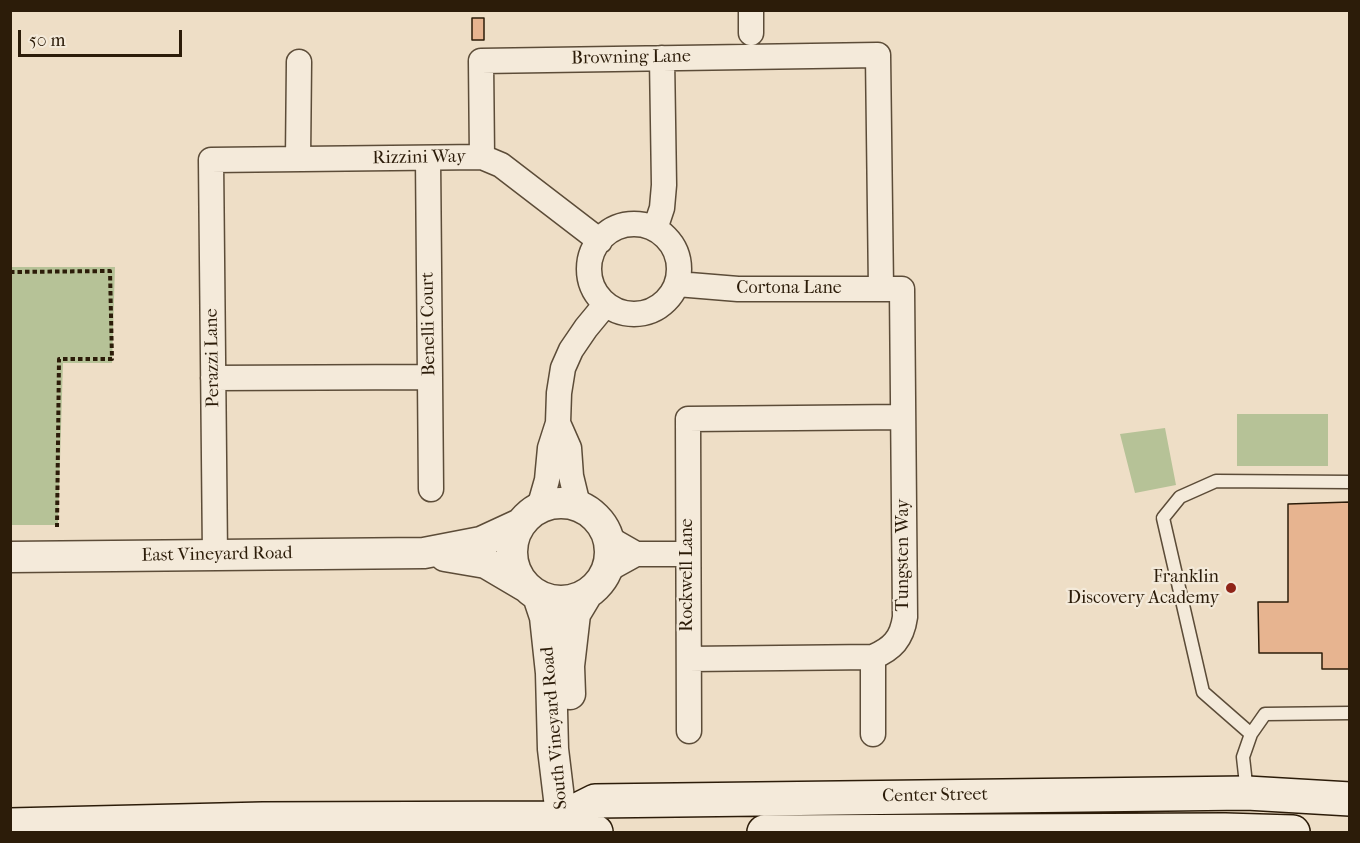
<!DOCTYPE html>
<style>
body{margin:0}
#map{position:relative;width:1360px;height:843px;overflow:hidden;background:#eedec6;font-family:"IM FELL French Canon",serif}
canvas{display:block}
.frame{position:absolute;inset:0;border:12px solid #2c1c09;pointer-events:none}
.scale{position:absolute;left:18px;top:30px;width:164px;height:27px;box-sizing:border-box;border:3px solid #2c1c09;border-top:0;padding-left:8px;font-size:18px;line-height:21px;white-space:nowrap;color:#2c1c09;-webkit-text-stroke:4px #f4eada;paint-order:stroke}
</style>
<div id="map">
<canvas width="1360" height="843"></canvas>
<div class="frame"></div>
<div class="scale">50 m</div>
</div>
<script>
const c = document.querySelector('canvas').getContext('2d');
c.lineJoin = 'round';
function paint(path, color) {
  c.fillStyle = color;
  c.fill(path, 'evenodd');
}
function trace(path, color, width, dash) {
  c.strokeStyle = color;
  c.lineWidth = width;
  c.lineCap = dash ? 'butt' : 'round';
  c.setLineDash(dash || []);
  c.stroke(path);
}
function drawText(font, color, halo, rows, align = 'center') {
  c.font = font + ' "IM FELL French Canon",serif';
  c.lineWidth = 4.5;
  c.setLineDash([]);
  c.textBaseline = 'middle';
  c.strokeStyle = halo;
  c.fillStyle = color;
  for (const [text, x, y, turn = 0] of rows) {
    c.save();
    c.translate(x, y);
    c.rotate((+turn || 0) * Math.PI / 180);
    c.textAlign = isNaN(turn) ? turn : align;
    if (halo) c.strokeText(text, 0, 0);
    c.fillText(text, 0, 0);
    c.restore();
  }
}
paint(new Path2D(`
 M11 267H115L112 363H63L58 525H11Z
 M1237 414H1328V466H1237Z
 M1165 428 1176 485 1135 493 1120 434Z`), '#b6c297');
const building = new Path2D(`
 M472 18H484V40H472Z
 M1350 502V669H1322V653H1259L1258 602H1288V504Z`);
paint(building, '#e7b490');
trace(building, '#2c1c09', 1.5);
const service = new Path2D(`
 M1251 734 1203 692 1163 518 1180 497 1216 481 1350 482
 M1247 793 1243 757 1251 734 1265 714 1350 713`);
const minor = new Path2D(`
 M751 10V33
 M482 157 481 61 878 55 881 289
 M428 158 431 489
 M298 159 299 62
 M589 269a45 45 0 1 1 90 0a45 45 0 1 1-90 0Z
 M655 229 662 208 664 185 662 58
 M677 284 738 289H902L905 617C902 639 892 649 873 657L689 659
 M213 378 430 377
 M558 423 569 448 571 476 578 505
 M539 508 547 480 550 448 558 423 559 393 563 368 571 350 586 328 605 305
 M608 538 636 554
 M215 555 211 160 482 157 501 165 600 241
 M607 570 636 554H688
 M873 657V734
 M689 731 688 419 903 417`);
const tertiary = new Path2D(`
 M512 552a49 49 0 1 1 98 0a49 49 0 1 1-98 0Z
 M445 556 486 563 525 586
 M10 557 424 553 481 542 520 524
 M538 596 545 617 551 673 553 749 563 832
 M570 694 569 666 575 614 587 594`);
const secondary = new Path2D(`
 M561 818 595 801 1247 793 1350 799
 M10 825 263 819 561 818 596 832
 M764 832 1225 830 1293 832`);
trace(service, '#5c4c38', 15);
trace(minor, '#5c4c38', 27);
trace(tertiary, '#5c4c38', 33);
trace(secondary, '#2c1c09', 36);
trace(new Path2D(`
 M10 272 110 271 112 359H59L57 527`), '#2c1c09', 4, [4.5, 3]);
trace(service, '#f4eada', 12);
trace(minor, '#f4eada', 24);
trace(tertiary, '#f4eada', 30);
trace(secondary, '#f4eada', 33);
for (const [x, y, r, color] of [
 [1231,588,6,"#8f2418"]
]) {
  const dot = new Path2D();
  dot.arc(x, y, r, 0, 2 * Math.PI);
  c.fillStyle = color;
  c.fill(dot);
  trace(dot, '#f4eada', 2);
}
drawText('18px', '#2c1c09', '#f4eada', [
 ["Browning Lane",631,58,-1],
 ["Rizzini Way",419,158,-1],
 ["Cortona Lane",789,289],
 ["Benelli Court",429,324,-91],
 ["Perazzi Lane",213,358,-91],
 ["East Vineyard Road",217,555,-1],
 ["Tungsten Way",904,555,-90],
 ["Rockwell Lane",688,575,-90],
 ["South Vineyard Road",555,728,-95],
 ["Center Street",935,796,-1]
]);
drawText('18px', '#2c1c09', '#f4eada', [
 ["Franklin",1219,578],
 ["Discovery Academy",1219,599]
], 'right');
</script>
